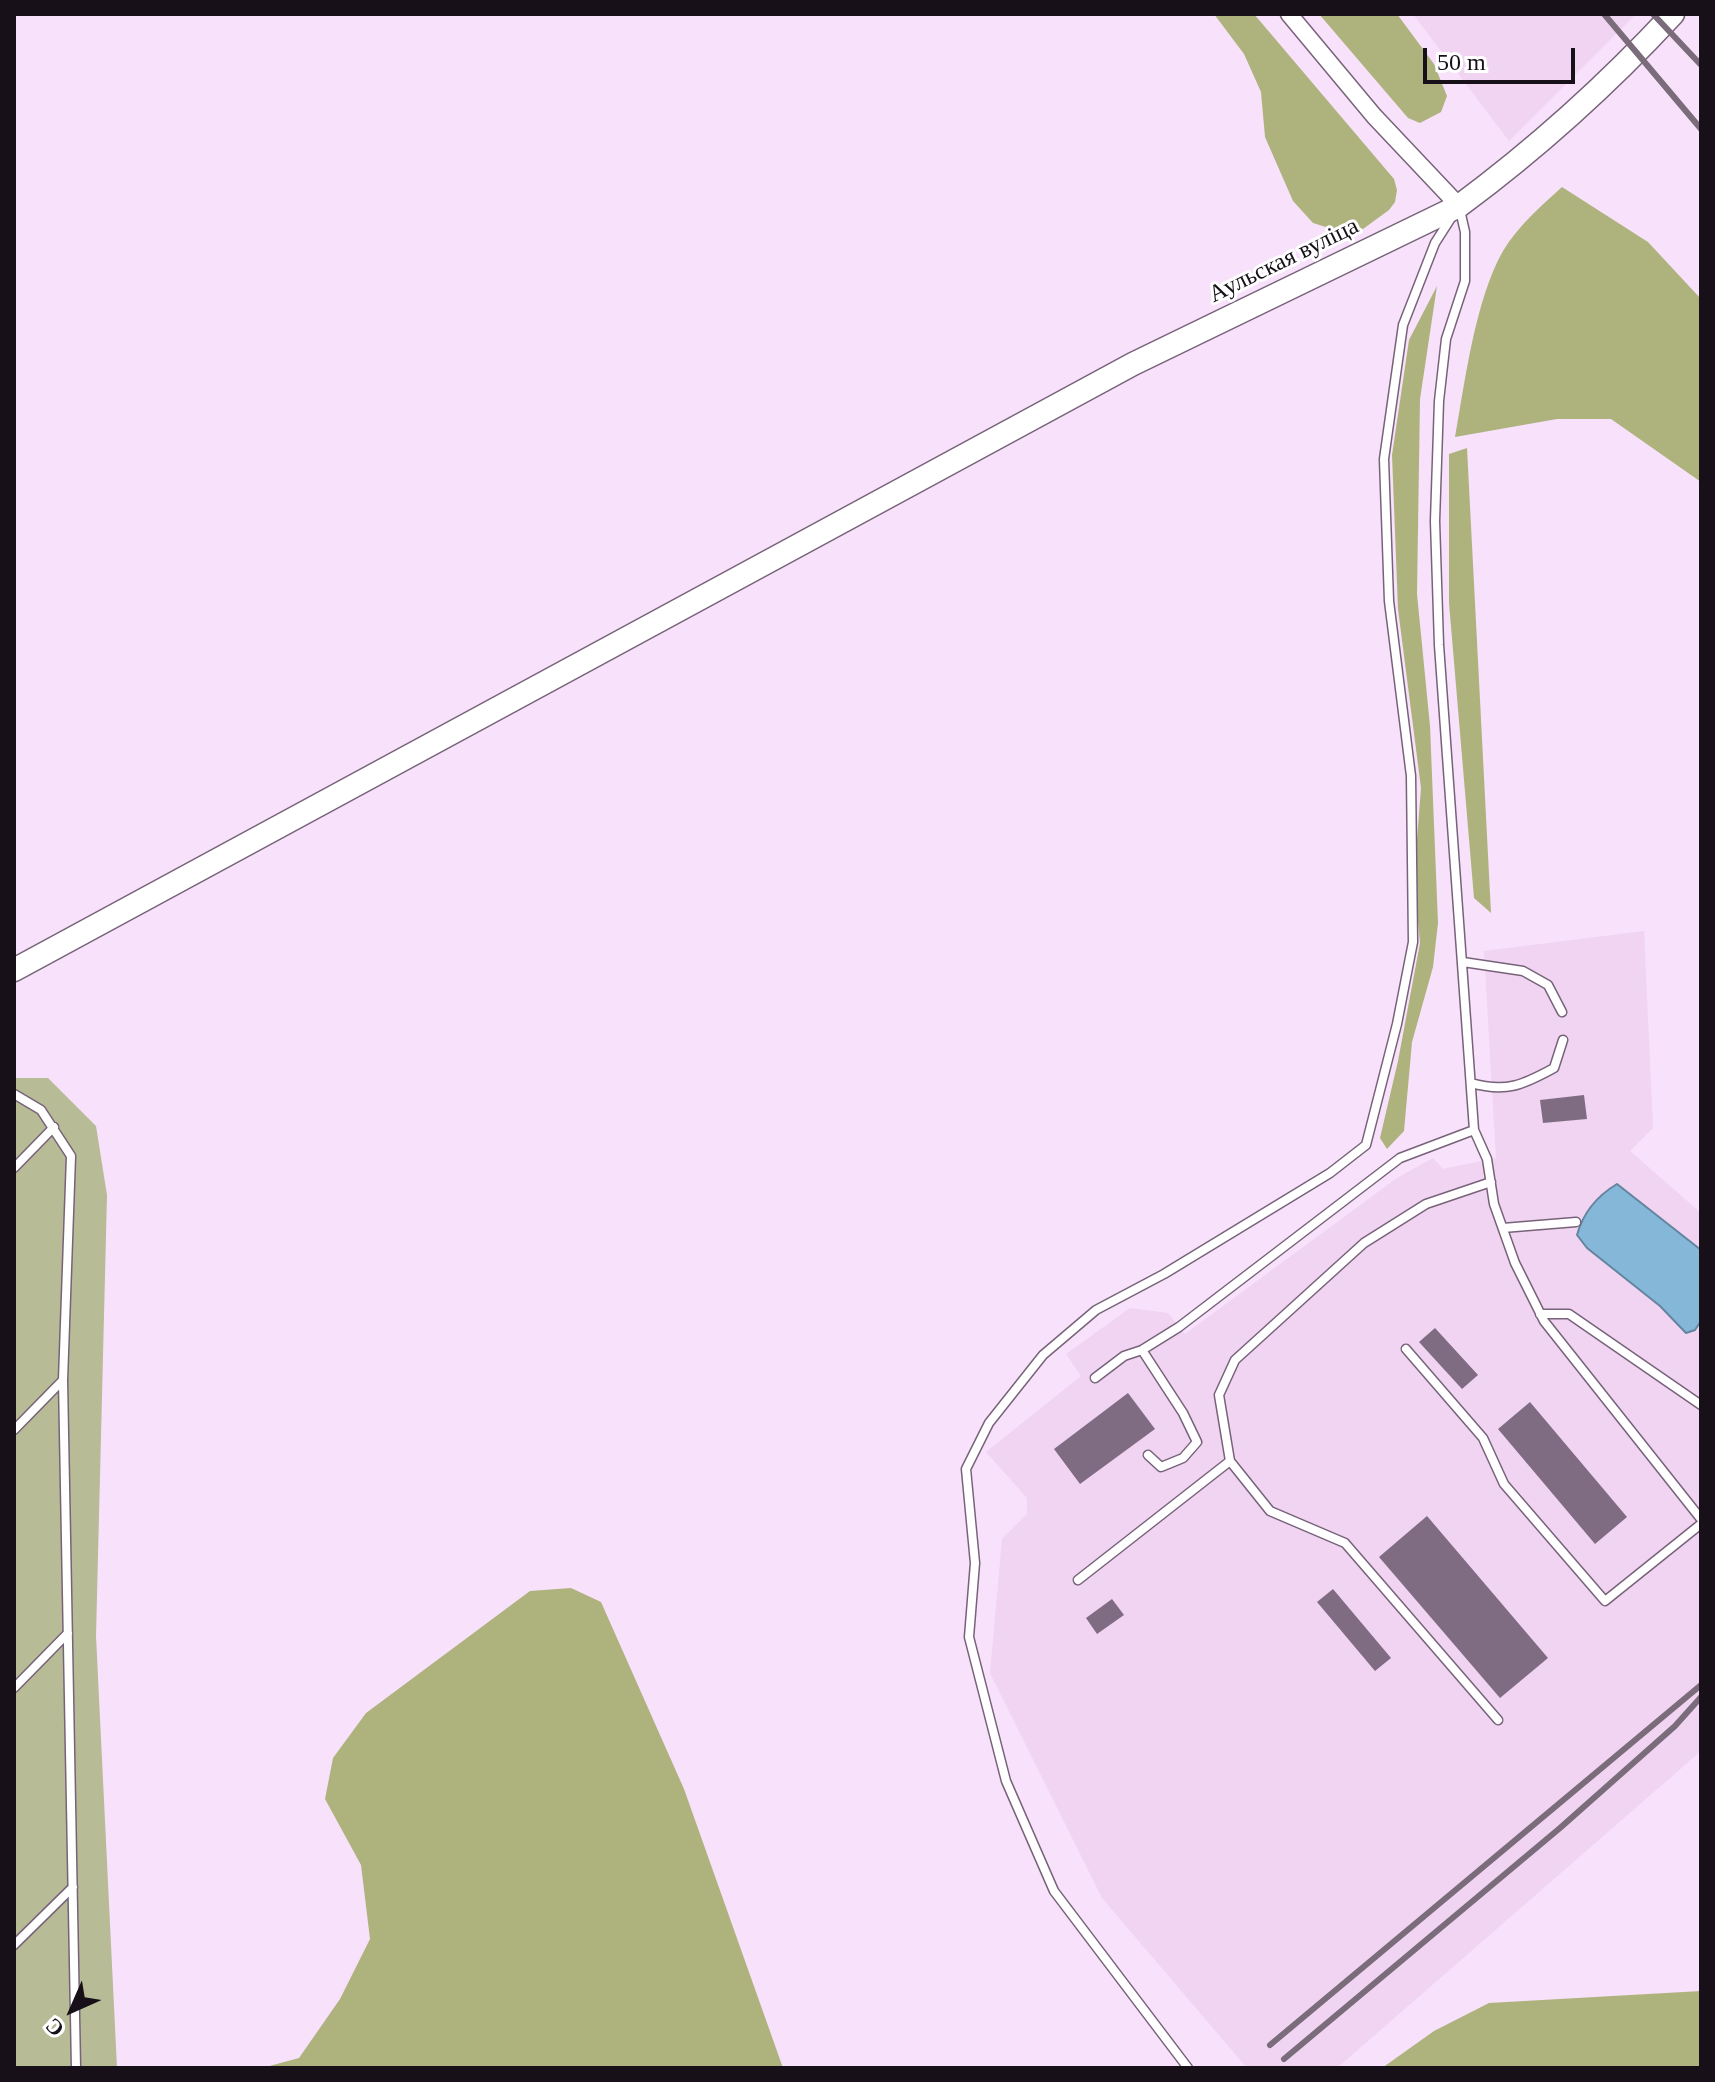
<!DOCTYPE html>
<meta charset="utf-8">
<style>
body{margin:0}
#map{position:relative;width:1715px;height:2082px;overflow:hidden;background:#f8e1fa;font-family:"Times New Roman",serif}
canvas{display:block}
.frame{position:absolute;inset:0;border:16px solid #171018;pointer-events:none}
.north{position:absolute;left:32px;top:1970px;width:80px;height:80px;-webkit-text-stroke:6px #fff;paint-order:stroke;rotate:225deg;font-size:22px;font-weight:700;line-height:32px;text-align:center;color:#171018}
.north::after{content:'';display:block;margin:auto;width:28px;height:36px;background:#171018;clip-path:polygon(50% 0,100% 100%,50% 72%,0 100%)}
.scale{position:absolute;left:1423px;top:48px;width:152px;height:36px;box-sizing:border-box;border:4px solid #171018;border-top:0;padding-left:10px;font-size:24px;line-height:28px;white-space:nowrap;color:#171018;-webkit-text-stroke:6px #fff;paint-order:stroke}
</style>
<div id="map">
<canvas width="1715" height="2082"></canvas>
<div class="frame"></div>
<div class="north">С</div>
<div class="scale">50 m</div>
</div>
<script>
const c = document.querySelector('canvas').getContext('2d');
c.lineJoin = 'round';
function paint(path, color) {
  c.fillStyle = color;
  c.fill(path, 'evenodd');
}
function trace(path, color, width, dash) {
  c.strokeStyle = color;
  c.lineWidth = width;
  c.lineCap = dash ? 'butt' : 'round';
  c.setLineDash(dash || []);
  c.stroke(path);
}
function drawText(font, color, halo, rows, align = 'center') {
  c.font = font + ' "Times New Roman",serif';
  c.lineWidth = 6;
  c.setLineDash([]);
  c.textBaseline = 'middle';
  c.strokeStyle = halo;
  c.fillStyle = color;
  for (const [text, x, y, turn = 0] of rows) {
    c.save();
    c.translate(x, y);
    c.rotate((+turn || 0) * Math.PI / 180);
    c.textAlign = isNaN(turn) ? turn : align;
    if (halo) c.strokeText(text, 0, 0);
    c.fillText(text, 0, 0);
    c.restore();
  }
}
paint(new Path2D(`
 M1413 14H1636L1509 141Z
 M1644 931 1653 1128 1630 1151 1701 1213V1751L1337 2068H1247L1102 1898 990 1673 1002 1539 1027 1514V1498L986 1452 1081 1376 1066 1354 1130 1308 1168 1313 1185 1334 1397 1178 1433 1158 1443 1169 1496 1158 1484 951Z`), '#f0d4f2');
paint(new Path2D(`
 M14 1078H48L96 1126 107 1195 96 1636 117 2068H14Z`), '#b7bb96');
paint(new Path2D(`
 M1214 14H1254L1394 179 1397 190 1395 202 1389 210 1363 229 1345 233 1313 223 1293 201 1265 137 1261 92 1244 54Z
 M1319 14H1397L1434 64 1447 96 1441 112 1420 123 1408 118Z
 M1562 187 1648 242 1701 299V482L1611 419H1557L1455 437C1465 382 1475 300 1503 251 1518 226 1541 206 1562 187Z
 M1437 286 1420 399 1417 594 1430 726 1438 923 1433 967 1412 1042 1404 1131 1387 1149 1380 1138 1398 1061 1420 943 1414 878 1421 788 1398 609 1392 455 1409 340Z
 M1467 448 1491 913 1474 898 1449 603V454Z
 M571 1588 601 1602 684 1789 783 2068H262L299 2058 340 1999 370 1939 361 1865 325 1799 333 1758 366 1713 530 1591Z
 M1701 1991V2068H1382L1434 2031 1489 2003Z`), '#aeb37d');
const water = new Path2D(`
 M1617 1184 1701 1250V1321L1695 1330 1686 1333 1660 1306 1587 1248 1577 1235C1583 1213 1597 1196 1617 1184Z`);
paint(water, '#85b7d9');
trace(water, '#64859f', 2);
paint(new Path2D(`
 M1584 1095 1587 1119 1543 1123 1540 1100Z
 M1435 1328 1478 1375 1462 1389 1419 1342Z
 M1128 1393 1155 1429 1080 1484 1054 1449Z
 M1530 1402 1627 1517 1595 1544 1498 1429Z
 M1427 1516 1548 1658 1500 1698 1379 1557Z
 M1333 1589 1391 1658 1375 1671 1317 1602Z
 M1112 1599 1124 1615 1097 1634 1086 1618Z`), '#806c82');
const lane = new Path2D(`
 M1460 210 1465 232V281L1446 339 1439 401 1435 521 1439 645 1474 1130 1487 1159 1494 1204 1515 1263 1544 1321 1701 1519
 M1463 962 1523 971 1548 985 1562 1012
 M1471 1083C1506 1093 1523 1085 1554 1068L1563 1040
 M14 1094 41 1110 71 1156 63 1380
 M14 1168 54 1127
 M1491 1182 1426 1204 1364 1243 1235 1360 1219 1395 1230 1461 1270 1511 1345 1543 1498 1720
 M1503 1228 1576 1222
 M1540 1314H1569L1701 1405
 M1406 1349 1483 1438 1504 1484 1605 1601 1701 1524
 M1142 1350 1183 1413 1197 1442 1183 1458 1161 1467 1148 1455
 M1095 1378 1124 1356 1142 1350 1179 1327 1400 1158 1474 1130
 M14 1430 63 1380 76 2068
 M1078 1580 1230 1461
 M14 1688 68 1633
 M14 1945 73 1887
 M1188 2068 1054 1891 1006 1781 969 1637 975 1563 966 1469 989 1423 1043 1355 1096 1310 1164 1274 1330 1173 1366 1145 1397 1024 1413 942 1411 776 1389 601 1384 459 1403 325 1435 243 1451 218`);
const street = new Path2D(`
 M1289 14 1374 116 1459 206`);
const secondary = new Path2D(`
 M14 970 1133 364 1459 206C1536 149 1608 84 1673 14`);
trace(lane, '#776379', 11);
trace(street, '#776379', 19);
trace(secondary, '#776379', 25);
trace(lane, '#fff', 8);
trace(street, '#fff', 16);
trace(secondary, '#fff', 22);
trace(new Path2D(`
 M1604 14 1701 129
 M1653 14 1701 65
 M1270 2045 1701 1685
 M1284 2059 1560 1828 1675 1726 1701 1697`), '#7a6c7b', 6);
drawText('24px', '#171018', '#fff', [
 ["Аульская вуліца",1284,261,-26]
]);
</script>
